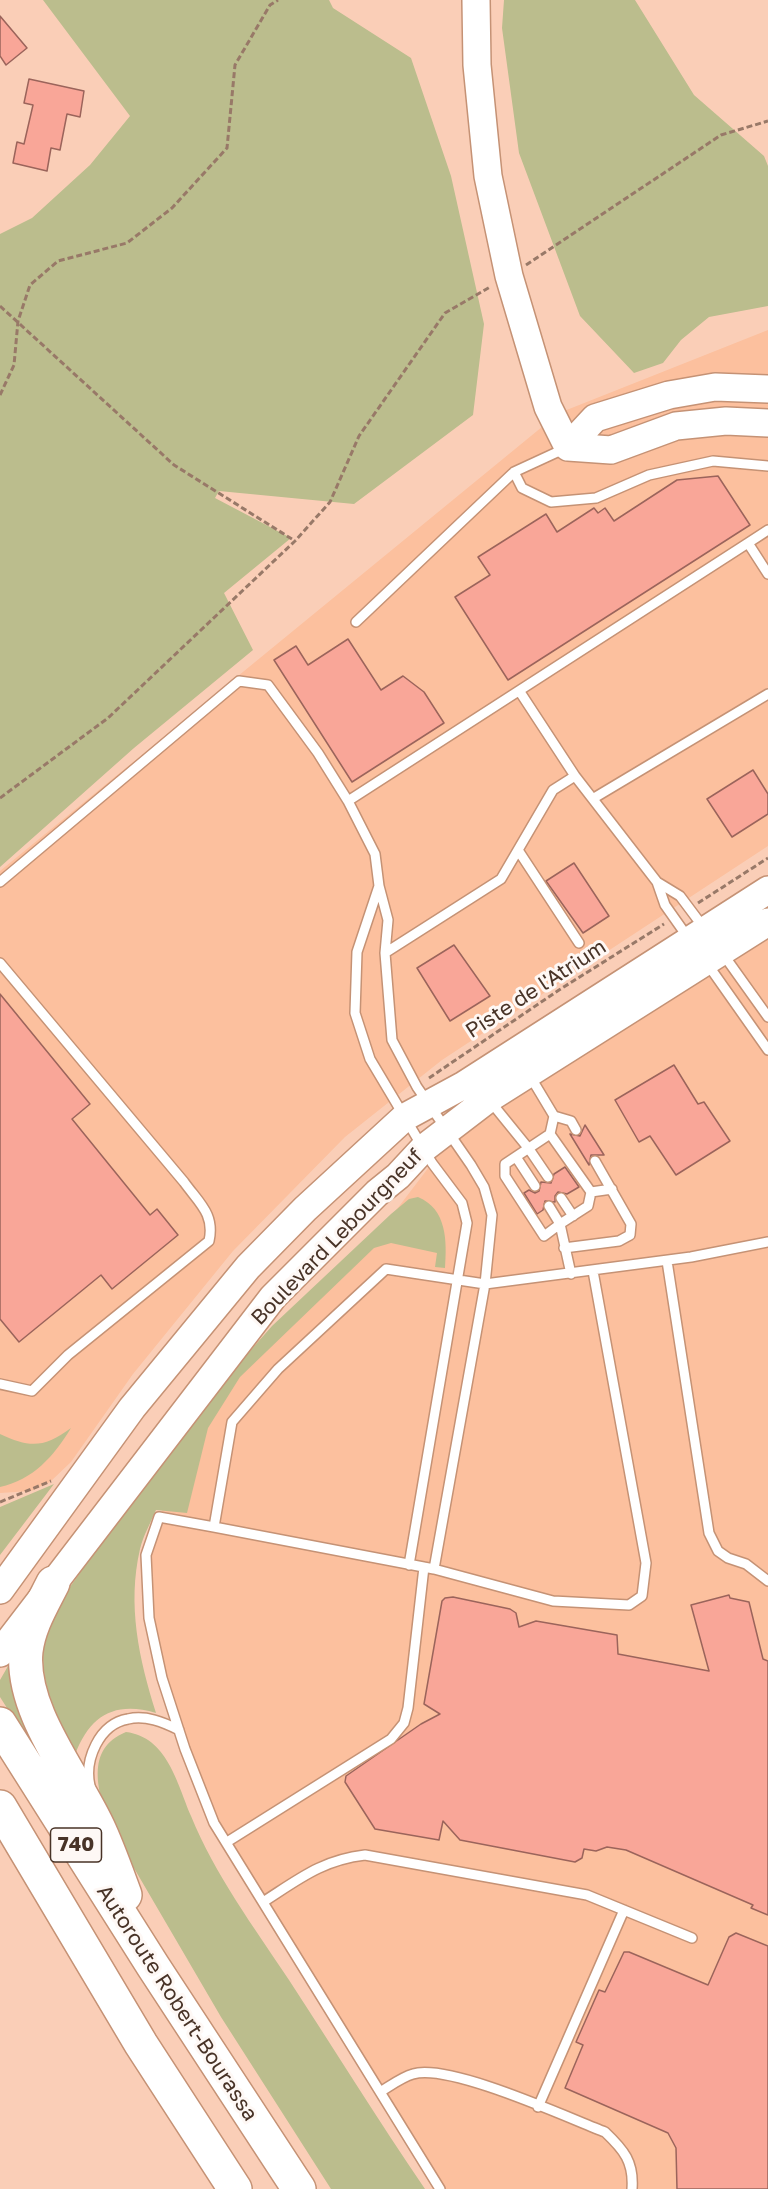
<!DOCTYPE html>
<style>
body{margin:0}
canvas{display:block;background:#faceb7}
</style>
<canvas width="768" height="2189"></canvas>
<script>
const c = document.querySelector('canvas').getContext('2d');
c.lineJoin = 'round';
function paint(path, color) {
  c.fillStyle = color;
  c.fill(path, 'evenodd');
}
function trace(path, color, width, dash) {
  c.strokeStyle = color;
  c.lineWidth = width;
  c.lineCap = dash ? 'butt' : 'round';
  c.setLineDash(dash || []);
  c.stroke(path);
}
function drawText(font, color, halo, rows, align = 'center') {
  c.font = font + ' "Golos Text",sans-serif';
  c.lineWidth = 6;
  c.setLineDash([]);
  c.textBaseline = 'middle';
  c.strokeStyle = halo;
  c.fillStyle = color;
  for (const [text, x, y, turn = 0] of rows) {
    c.save();
    c.translate(x, y);
    c.rotate((+turn || 0) * Math.PI / 180);
    c.textAlign = isNaN(turn) ? turn : align;
    if (halo) c.strokeText(text, 0, 0);
    c.fillText(text, 0, 0);
    c.restore();
  }
}
paint(new Path2D(`
 M768 330V846L442 1060 345 1137 233 1251 133 1374 71 1462 50 1482 31 1491 0 1493V871L559 413Z
 M768 922V2189H440L214 1823 185 1749 149 1618 146 1555 159 1517 209 1402 248 1350 378 1234 432 1163 424 1148Z`), '#fcc09e');
paint(new Path2D(`
 M43 0H329L333 8 411 58 451 176 484 324 473 415 354 504 219 491 215 498 291 538 224 593 253 650 134 748 0 867V234L32 218 90 165 130 116Z
 M504 0H635L694 95 764 156 768 166V306L709 317 681 340 663 363 634 373 580 316 519 153 502 28Z
 M418 1197C447 1209 447 1241 445 1268L435 1267 437 1253 391 1243 374 1248 240 1377 208 1428 187 1513 156 1510C151 1522 143 1536 140 1549 127 1605 139 1659 156 1713 115 1701 90 1715 75 1755 52 1703 30 1668 53 1611L183 1427 272 1326 391 1214 409 1199Z
 M71 1428C54 1456 33 1480 0 1487V1434C30 1448 44 1448 71 1428Z
 M54 1484 0 1555V1507Z
 M19 1647 95 1847 0 1697V1680Z
 M126 1732C167 1737 177 1783 191 1816 215 1875 254 1927 289 1980 334 2049 378 2120 425 2189H331L221 2017 110 1827C98 1792 84 1749 126 1732Z`), '#bbbd8d');
const building = new Path2D(`
 M0 16 27 48 6 65 0 56Z
 M29 79 84 91 80 117 67 114 60 150 51 148 47 171 13 163 17 142 24 144 33 105 24 103Z
 M718 476 750 525 508 680 455 597 490 575 478 557 546 514 557 532 594 508 598 513 605 508 614 521 677 480Z
 M348 639 381 690 403 676 424 692 444 723 352 782 274 660 296 646 308 665Z
 M753 770 768 794V814L732 837 707 799Z
 M574 863 609 916 583 933 546 881Z
 M454 945 490 996 450 1021 417 968Z
 M0 994 90 1104 72 1119 150 1215 157 1209 178 1235 112 1289 101 1275 19 1342 0 1319Z
 M674 1065 698 1104 704 1102 730 1141 676 1175 650 1136 639 1142 615 1100Z
 M585 1125 604 1155H591L589 1165 570 1134 580 1136Z
 M565 1167 579 1187 567 1194 558 1192 555 1196V1202L545 1201 543 1210 537 1214 524 1193 529 1190 535 1193 539 1191 541 1182 551 1183 554 1174Z
 M729 1595 730 1598 749 1602 763 1659 768 1661V1915L751 1908 753 1905 626 1850 607 1847 596 1851 584 1849 582 1858 575 1862 460 1840 443 1821 439 1840 375 1829 345 1782 346 1776 421 1724 440 1714 424 1704 442 1601 445 1598 453 1597 510 1609 516 1613 519 1627 536 1621 617 1635 618 1654 709 1671 691 1605Z
 M736 1933 768 1946V2189H677L676 2148 668 2133 565 2088 583 2045 576 2042 599 1990 605 1992 624 1952H629L708 1985 729 1937Z`);
paint(building, '#f9a698');
trace(building, '#9b645b', 1.5);
const lane = new Path2D(`
 M514 472 522 488 551 502 596 498 649 475 713 461 768 466
 M748 543 768 530
 M356 622 514 472 566 448
 M520 692 575 776 657 882 665 905 689 939
 M594 798 768 694
 M348 801 748 543 768 574
 M518 850 579 943
 M0 882 239 681 268 685 318 753 348 801 375 854 379 886 388 920 385 953 392 1040 417 1087 471 1165 484 1187 492 1215 485 1284 434 1569
 M657 882 680 896 704 928
 M379 886 357 952 355 1013 370 1059 432 1163 462 1203 467 1223 409 1565
 M385 953 501 879 553 790 575 776
 M723 954 768 1017
 M706 962 768 1050
 M0 963 184 1182C199 1203 215 1214 209 1241L68 1355 32 1391 0 1384
 M530 1076 554 1116 550 1134 591 1192 588 1206 560 1224 571 1274
 M490 1101 529 1149 548 1177
 M554 1116 571 1121 576 1130
 M516 1157 535 1186
 M591 1192 612 1189
 M561 1198 573 1216
 M549 1206 560 1224 544 1236 505 1176V1164L550 1134
 M564 1248 619 1241 630 1235 631 1224 595 1161
 M667 1261 709 1533 718 1551 728 1558 746 1564 768 1581
 M214 1527 434 1569 553 1601 629 1605 642 1596 646 1563 593 1271
 M90 1786C84 1760 99 1724 128 1719 146 1715 163 1722 179 1730
 M227 1842 391 1739 404 1723 408 1708 424 1567
 M263 1902C299 1879 322 1860 365 1855L587 1895 692 1938
 M380 2092C390 2086 402 2077 413 2074 449 2063 566 2117 605 2132 624 2150 634 2162 632 2189
 M538 2107 624 1910
 M440 2189 214 1823 185 1749 162 1678 149 1618 146 1555 159 1517 214 1527 232 1422 278 1369 386 1269 485 1284 691 1257 768 1242`);
const secondary = new Path2D(`
 M476 0 477 65 488 176 509 276 548 407 568 447
 M568 447 595 418 669 395 715 387 768 389
 M568 447 611 450 676 426 726 421 768 423
 M0 1590 132 1408 248 1267 305 1209 405 1117 464 1085 768 890
 M0 1653 273 1297 377 1193 398 1176 424 1148 488 1099 768 922`);
const highway = new Path2D(`
 M53 1583C42 1605 29 1626 26 1651 20 1712 76 1777 100 1831 109 1851 117 1873 125 1895
 M0 1724 153 1966 299 2189
 M0 1807 141 2044 235 2189`);
trace(lane, '#c59275', 12);
trace(secondary, '#c59275', 30);
trace(highway, '#c59275', 36);
trace(new Path2D(`
 M526 265 721 135 768 121
 M0 306 174 465 295 541
 M0 395 14 365 18 321 30 285 58 261 127 243 172 208 227 148 235 65 270 5 278 0
 M0 798 108 718 295 541 330 502 359 436 445 313 490 287
 M698 903 768 858
 M429 1078 559 990 664 924
 M0 1502 51 1481`), '#987968', 3, [6, 3]);
trace(lane, '#fff', 9);
trace(secondary, '#fff', 27);
trace(highway, '#fff', 33);
for (const [x, y, w] of [
 [76,1845,51]
]) {
  const box = new Path2D();
  box.roundRect(x - w / 2, y - 17, w, 34, 4.5);
  c.fillStyle = '#fef8f5';
  c.fill(box);
  trace(box, '#483327', 1.5);
}
drawText('bold 20px', '#483327', null, [
 ["740",76,1845]
]);
drawText('21px', '#483327', '#fef8f5', [
 ["Piste de l'Atrium",536,989,-33],
 ["Boulevard Lebourgneuf",337,1237,-46],
 ["Autoroute Robert-Bourassa",177,2003,57]
]);
</script>
